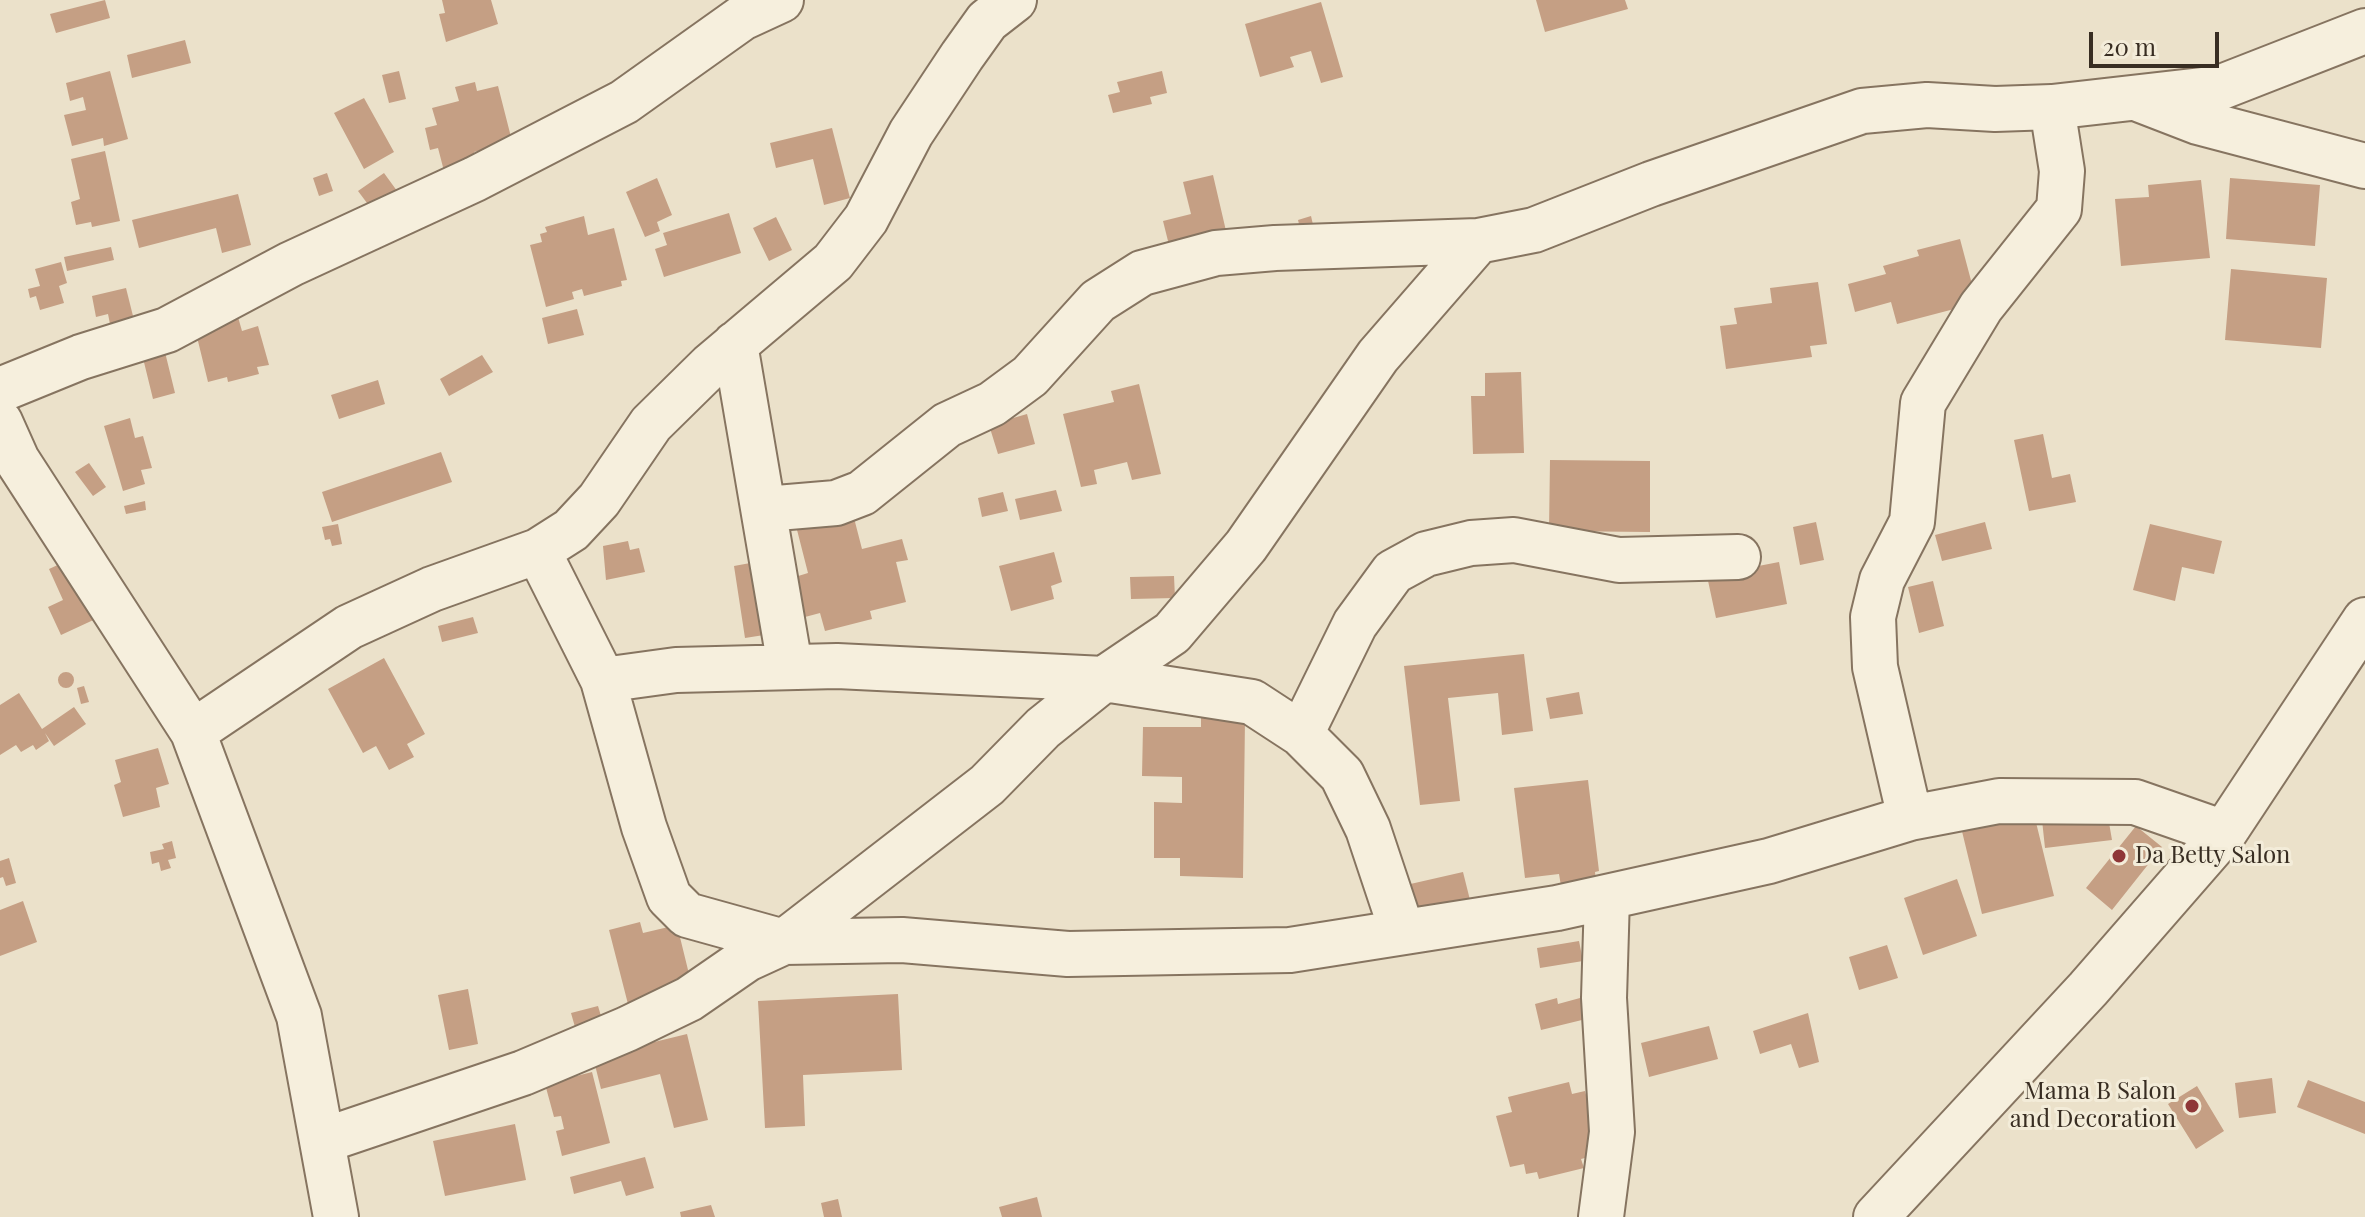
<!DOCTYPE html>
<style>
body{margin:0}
#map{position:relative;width:2365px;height:1217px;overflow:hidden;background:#ebe1ca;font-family:"Playfair Display",serif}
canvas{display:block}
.scale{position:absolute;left:2089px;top:32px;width:130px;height:36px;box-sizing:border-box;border:4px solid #382d22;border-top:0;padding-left:10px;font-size:24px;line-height:28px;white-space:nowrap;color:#382d22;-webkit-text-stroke:6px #f3ecd9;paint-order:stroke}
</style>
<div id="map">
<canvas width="2365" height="1217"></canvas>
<div class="scale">20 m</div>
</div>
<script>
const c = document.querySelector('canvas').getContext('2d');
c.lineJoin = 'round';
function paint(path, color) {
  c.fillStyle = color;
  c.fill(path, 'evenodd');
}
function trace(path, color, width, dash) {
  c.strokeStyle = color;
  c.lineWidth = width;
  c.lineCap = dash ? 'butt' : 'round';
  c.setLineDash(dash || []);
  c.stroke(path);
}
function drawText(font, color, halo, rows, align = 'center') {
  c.font = font + ' "Playfair Display",serif';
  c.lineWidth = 6;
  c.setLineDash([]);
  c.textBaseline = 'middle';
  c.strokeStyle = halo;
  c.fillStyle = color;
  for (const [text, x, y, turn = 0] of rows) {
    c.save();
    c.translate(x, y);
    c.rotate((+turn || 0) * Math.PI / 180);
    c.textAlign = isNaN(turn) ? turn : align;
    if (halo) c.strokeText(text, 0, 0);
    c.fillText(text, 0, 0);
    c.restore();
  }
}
paint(new Path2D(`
 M105 0 110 18 56 33 50 14Z
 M442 0H491L498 24 446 42 439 14 445 13Z
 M1536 0H1625L1628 9 1545 32Z
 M1321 2 1343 77 1321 83 1311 51 1290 57 1294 67 1260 77 1245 24Z
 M185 40 191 63 132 78 127 55Z
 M110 71 128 139 104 146 103 138 72 146 64 115 86 110 83 97 70 101 66 83Z
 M399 71 406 99 389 103 382 75Z
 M1162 71 1167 93 1150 97 1152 104 1113 113 1108 95 1120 92 1117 82Z
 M475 82 477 91 498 86 512 141 474 152 476 163 444 171 438 148 430 150 425 128 437 125 432 108 459 101 455 87Z
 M364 98 394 152 364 169 334 113Z
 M832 128 850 198 824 205 813 159 776 168 770 143Z
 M105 151 120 221 92 227 91 222 76 225 71 202 80 199 71 159Z
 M327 173 333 191 319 196 313 178Z
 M384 173 400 195 370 207 358 191Z
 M1213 175 1230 248 1171 253 1163 221 1191 214 1183 182Z
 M657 178 672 215 657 222 660 231 645 237 626 192Z
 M2230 178 2320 185 2315 246 2226 239Z
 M2201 180 2210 258 2121 266 2115 199 2149 197 2148 185Z
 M238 194 251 245 222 253 216 228 139 248 132 220Z
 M729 213 741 253 664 277 655 249 667 245 663 233Z
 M584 216 588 235 614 228 627 280 621 281 622 286 584 296 582 289 572 292 574 299 546 307 530 245 542 242 540 234 547 232 545 227Z
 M1311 216 1315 233 1302 236 1298 220Z
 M776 217 792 250 769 261 753 228Z
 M1960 239 1977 303 1897 324 1891 302 1855 312 1848 284 1886 274 1883 266 1919 256 1917 250Z
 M111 247 114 260 67 271 64 257Z
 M61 262 67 283 59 286 64 303 40 310 36 296 30 298 28 289 40 286 35 269Z
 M2231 269 2327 278 2321 348 2225 340Z
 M1818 282 1827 344 1810 346 1812 357 1726 369 1720 326 1737 324 1734 308 1772 303 1770 288Z
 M126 288 135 324 111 329 108 314 96 317 92 296Z
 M577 309 584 335 548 344 542 318Z
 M238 317 242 331 258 326 269 365 257 367 259 374 228 382 227 377 208 382 197 337 213 332 211 324Z
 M163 344 175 393 153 399 141 350Z
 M482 355 493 372 449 396 440 379Z
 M1521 372 1524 453 1473 454 1471 396H1485V373Z
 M378 380 385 404 339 419 331 395Z
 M1139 384 1161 474 1132 480 1127 462 1094 470 1097 484 1081 487 1063 414 1114 402 1111 391Z
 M1027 414 1035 444 998 454 989 425Z
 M130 418 135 438 143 436 152 468 141 470 145 484 123 491 104 426Z
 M2043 434 2052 478 2070 474 2076 502 2029 511 2014 440Z
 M441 452 452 482 332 522 322 492Z
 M1550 460 1650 461V532L1549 531Z
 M89 463 106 487 93 496 75 472Z
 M1056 490 1062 511 1020 520 1015 499Z
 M1003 492 1008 511 982 517 978 498Z
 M145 501 146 510 126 514 124 506Z
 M794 518H854L862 549 902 539 908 560 896 562 906 602 870 611 872 619 825 631 820 613 805 617 795 577 808 573Z
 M1816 522 1824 560 1800 565 1793 527Z
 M1985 522 1992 549 1942 561 1935 535Z
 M338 524 342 544 332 546 330 539 325 540 322 527Z
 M2150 524 2222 541 2214 574 2182 567 2175 601 2133 590Z
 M628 541 630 550 639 548 645 572 606 580 603 546Z
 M1054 552 1062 582 1051 586 1054 599 1011 611 999 566Z
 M75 557 102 616 61 635 48 607 63 600 49 569Z
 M772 559 783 632 745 638 734 566Z
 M1779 562 1787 604 1716 618 1707 576Z
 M1174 576 1175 598 1131 599 1130 577Z
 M1933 581 1944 626 1919 633 1908 587Z
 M473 617 478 633 442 642 438 626Z
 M1524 654 1533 731 1502 735 1498 693 1448 698 1460 801 1420 805 1404 666Z
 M384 658 425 734 407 744 414 757 389 770 376 746 363 753 328 689Z
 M58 680a8 8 0 1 1 16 0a8 8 0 1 1-16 0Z
 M84 686 89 702 81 704 77 688Z
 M1579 692 1583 714 1550 719 1546 698Z
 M19 693 42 729 74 707 86 724 54 746 45 733 49 741 36 750 33 745 21 752 16 745 0 755V705Z
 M1201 718 1245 719 1243 878 1180 876V858H1154V802L1182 803V777L1142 776 1143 727H1201Z
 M158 748 169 784 156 788 160 807 123 817 114 785 121 782 115 760Z
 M1588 780 1599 871 1595 872 1596 882 1561 886 1559 874 1525 878 1514 788Z
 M2032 806 2054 896 1982 914 1960 823Z
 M2107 811 2112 840 2045 848 2042 820Z
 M2136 826 2162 847 2112 910 2086 888Z
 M172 841 176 858 168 860 171 868 161 871 159 862 152 864 150 852 164 849 162 844Z
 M9 858 16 883 6 886 3 877 0 878V861Z
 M1463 872 1471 904 1414 918 1406 885Z
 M1957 879 1977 936 1923 955 1904 898Z
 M23 901 37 942 0 956V910Z
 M640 922 643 933 677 925 689 974 629 1008 609 930Z
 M1579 941 1583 961 1540 968 1537 948Z
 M1887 945 1898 978 1859 990 1849 957Z
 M468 989 478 1044 449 1050 438 995Z
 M898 994 902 1070 803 1075 805 1126 765 1128 758 1001Z
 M1557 998 1558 1004 1580 998 1586 1019 1541 1030 1535 1004Z
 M598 1006 604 1026 577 1034 571 1013Z
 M1808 1013 1819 1062 1799 1068 1791 1044 1760 1054 1753 1031Z
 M1709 1026 1718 1059 1649 1077 1641 1043Z
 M687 1034 708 1120 674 1128 660 1074 601 1089 593 1057Z
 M592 1072 610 1143 562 1156 556 1131 564 1129 561 1116 554 1117 545 1084Z
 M2272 1078 2276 1113 2239 1118 2235 1083Z
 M2308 1080 2365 1102V1134L2297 1107Z
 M1569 1082 1572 1094 1585 1091 1601 1154 1581 1159 1584 1168 1539 1179 1537 1172 1526 1174 1524 1164 1510 1167 1496 1116 1512 1112 1508 1097Z
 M2197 1086 2224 1131 2196 1149 2168 1104Z
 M515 1124 526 1180 445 1196 433 1141Z
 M645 1157 654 1188 626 1196 621 1181 574 1194 570 1177Z
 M1037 1197 1042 1217H1002L999 1207Z
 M838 1199 842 1217H824L821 1203Z
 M711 1205 715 1217H681L680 1212Z`), '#c59f84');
const street = new Path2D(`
 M2141 100 2198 122 2365 166
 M735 344 790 666
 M0 390 81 357 167 330 291 264 475 179 624 102 742 18 781 0
 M0 422 17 460 193 732 299 1016 336 1217
 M765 509 836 503 862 493 947 425 992 404 1030 376 1098 301 1142 273 1216 253 1275 248 1478 241 1534 230 1651 184 1862 111 1927 105 1995 109 2052 107 2219 88 2365 31
 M538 551 603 680 644 827 669 897 687 915 784 942 987 785 1043 728 1104 679 1172 633 1246 546 1378 356 1478 241
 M603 680 676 670 837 666 1104 679 1252 702 1301 734 1342 775 1368 829 1402 931
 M193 732 349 627 432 589 538 551 571 530 599 500 651 424 711 365 833 262 866 219 911 133 962 56 987 21 1014 0
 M1301 734 1355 624 1393 572 1426 554 1471 543 1514 540 1619 560 1738 557
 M1910 818 1875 667 1873 617 1882 580 1912 522 1923 403 1981 307 2059 209 2062 171 2052 107
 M322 1141 523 1073 627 1029 689 999 747 959 784 942 902 940 1068 954 1290 950 1557 908 1769 861 1910 818 1999 801 2135 802 2224 833
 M1601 1217 1612 1132 1604 998 1607 897
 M1876 1217 2088 989 2224 833 2365 620`);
trace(street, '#867460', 48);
trace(street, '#f6efdd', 44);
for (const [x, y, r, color] of [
 [2119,856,8,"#8f3637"],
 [2192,1106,8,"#8f3637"]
]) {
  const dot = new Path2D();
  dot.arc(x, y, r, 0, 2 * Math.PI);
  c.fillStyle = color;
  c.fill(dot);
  trace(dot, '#f3ecd9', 3);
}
drawText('24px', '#382d22', '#f3ecd9', [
 ["Da Betty Salon",2135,856],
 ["Mama B Salon",2176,1092,"right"],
 ["and Decoration",2176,1120,"right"]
], 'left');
</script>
